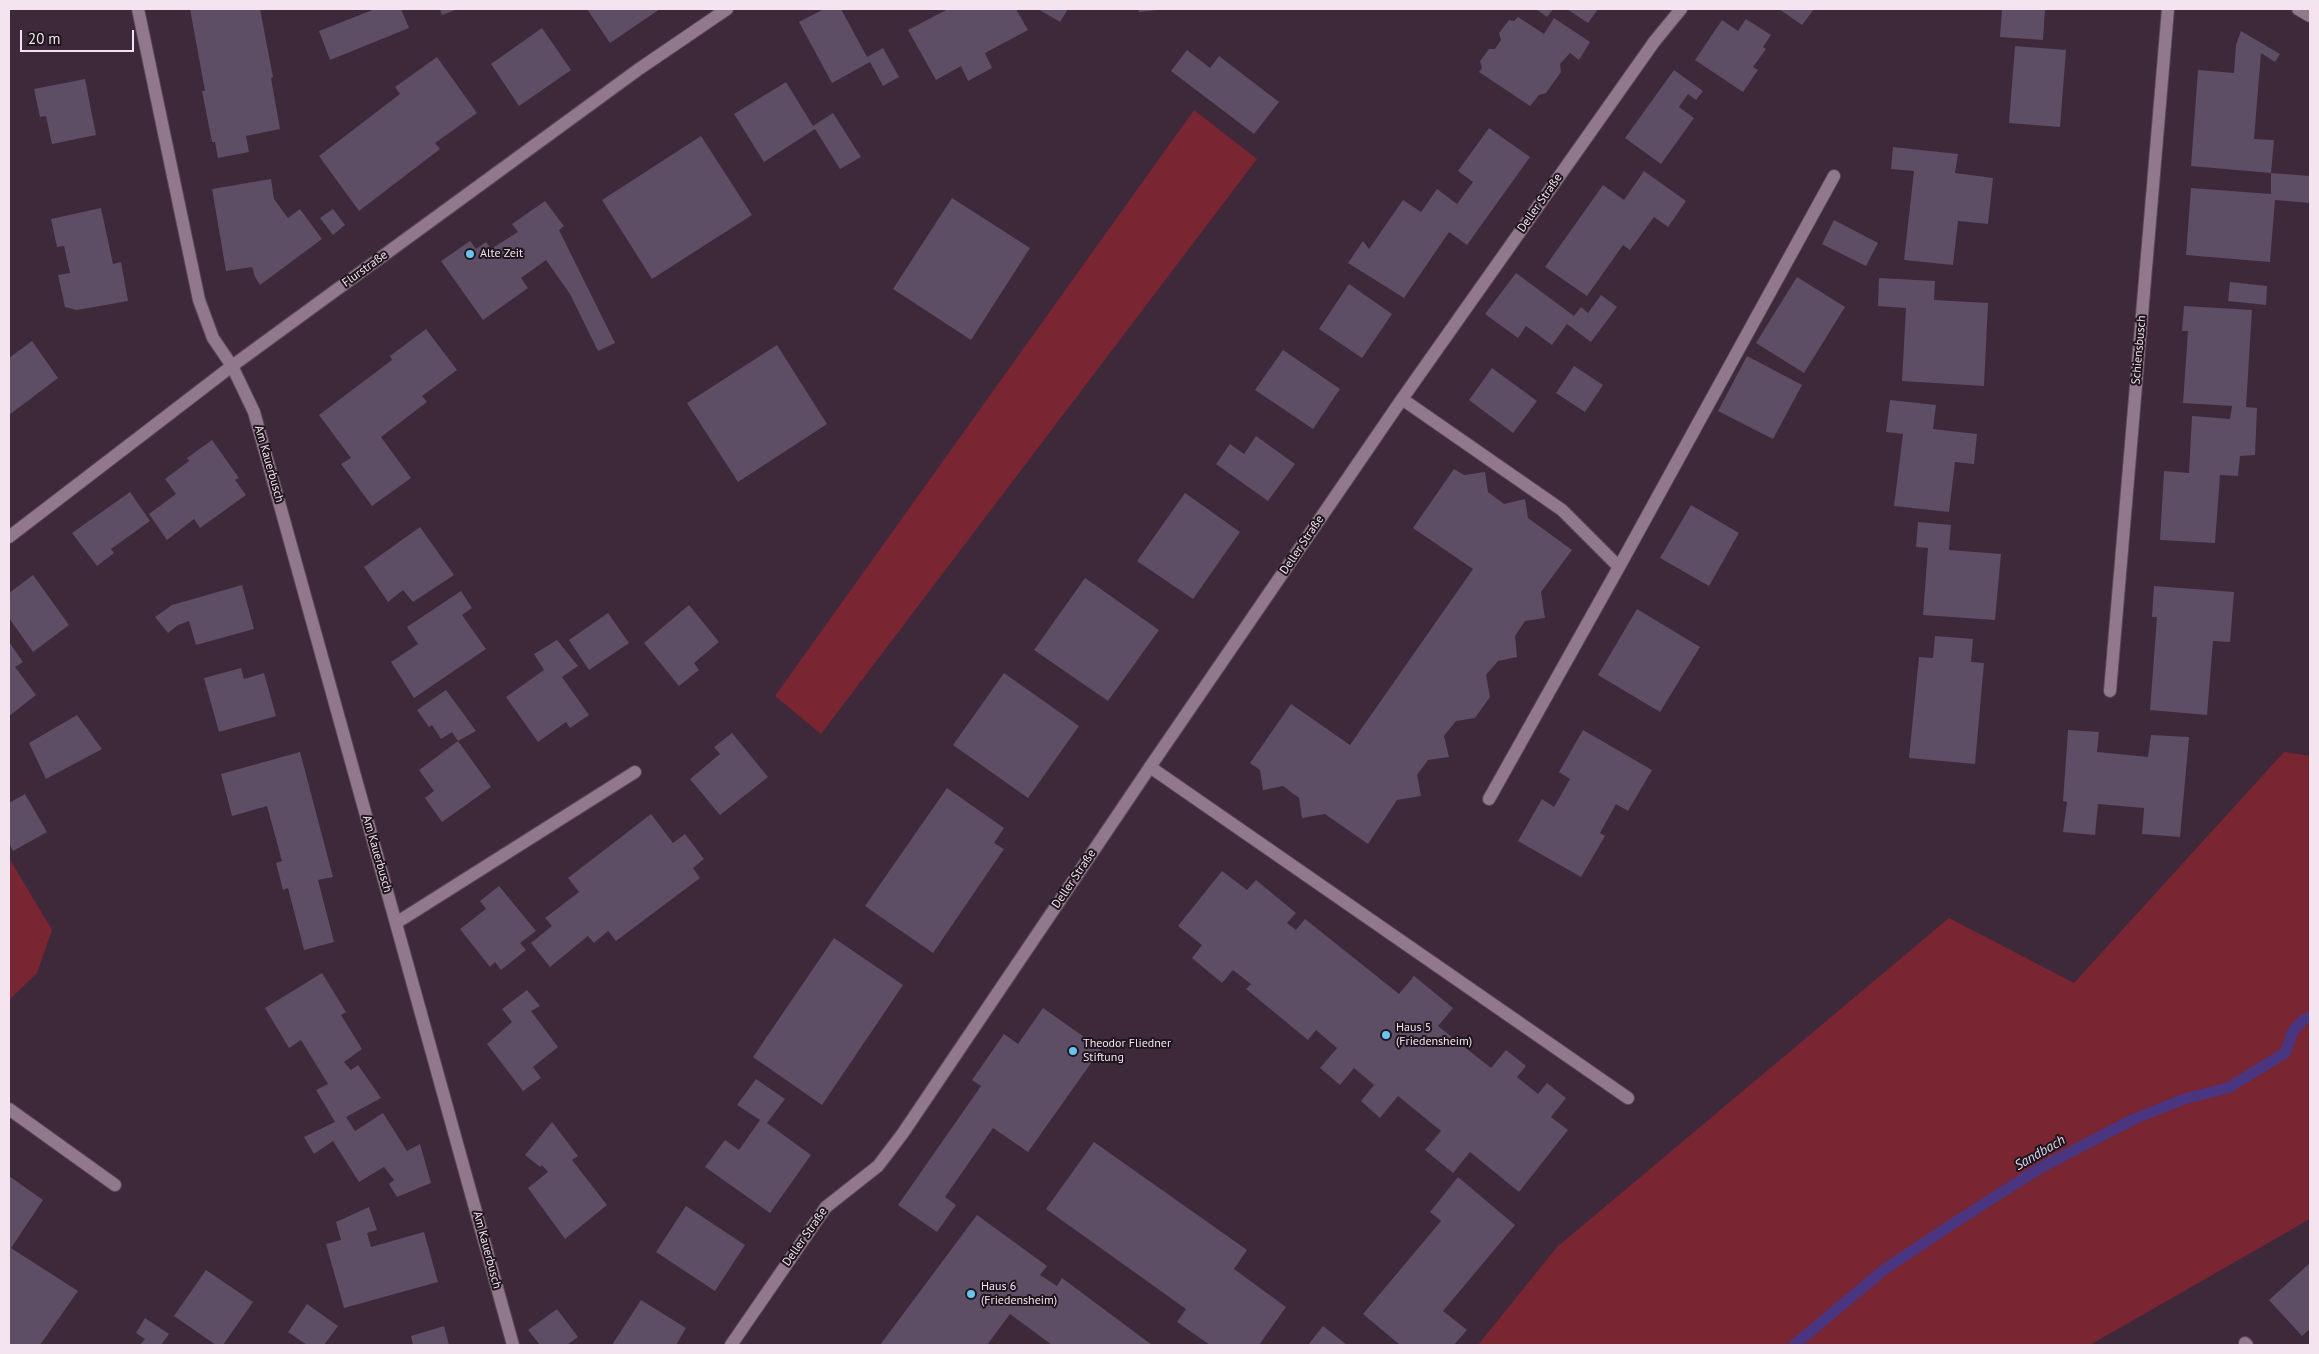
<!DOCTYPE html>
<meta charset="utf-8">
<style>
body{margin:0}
#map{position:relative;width:2319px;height:1354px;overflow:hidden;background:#3e293a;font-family:"PT Sans",sans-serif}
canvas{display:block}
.frame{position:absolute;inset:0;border:10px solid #f3e4ef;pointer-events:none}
.scale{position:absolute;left:20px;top:30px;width:114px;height:22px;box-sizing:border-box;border:2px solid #f3e4ef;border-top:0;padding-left:6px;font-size:15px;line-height:18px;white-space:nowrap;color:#f3e4ef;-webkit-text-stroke:4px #1f151d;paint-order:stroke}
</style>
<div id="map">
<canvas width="2319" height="1354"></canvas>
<div class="frame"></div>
<div class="scale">20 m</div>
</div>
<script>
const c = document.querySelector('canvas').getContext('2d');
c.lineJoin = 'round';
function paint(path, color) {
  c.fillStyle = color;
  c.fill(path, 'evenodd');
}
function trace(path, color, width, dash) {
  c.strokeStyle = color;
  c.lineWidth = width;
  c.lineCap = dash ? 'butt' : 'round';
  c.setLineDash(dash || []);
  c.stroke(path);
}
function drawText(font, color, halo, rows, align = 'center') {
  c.font = font + ' "PT Sans",sans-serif';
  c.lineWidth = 4;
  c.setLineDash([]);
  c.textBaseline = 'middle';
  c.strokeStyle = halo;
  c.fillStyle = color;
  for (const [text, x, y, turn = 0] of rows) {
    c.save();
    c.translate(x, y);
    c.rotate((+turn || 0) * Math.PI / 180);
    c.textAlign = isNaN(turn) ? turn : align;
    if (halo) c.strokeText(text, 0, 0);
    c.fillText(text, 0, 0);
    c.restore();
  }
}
paint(new Path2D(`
 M1194 110 1257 159 821 734 775 696Z
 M2284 752 2310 756V1219L2090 1345H1478L1557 1247 1949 918 2074 983Z
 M9 858 52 930 37 973 9 1000Z`), '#792532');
trace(new Path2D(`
 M1794 1345 1885 1269 1954 1223 2040 1168 2134 1119 2184 1099 2228 1088 2285 1053 2293 1031 2303 1020 2310 1017`), '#4a3680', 11);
paint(new Path2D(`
 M190 9H260L273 77 271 78 280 129 246 136 249 152 218 158 215 142H212L202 91H205Z
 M375 9H401L409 28 330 60 319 31Z
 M440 9H458L442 15Z
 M587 9H660L610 43Z
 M824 9H841L867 57 883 48 899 77 883 86 870 62 832 83 799 22Z
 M948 9H1016L1028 30 985 53 992 68 968 81 961 66 936 80 908 30Z
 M1038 9H1068L1060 22Z
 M1138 9H1159V10L1139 12Z
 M1536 9H1553L1547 17Z
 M1567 9H1598L1588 23Z
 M1779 9H1814L1802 25Z
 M2002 9H2045L2043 40 2000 37Z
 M1518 17 1544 34 1554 18 1590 42 1579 60 1570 53 1560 64 1561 72 1546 93 1539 95 1530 106 1479 72 1482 68 1480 61 1489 49H1495L1501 40 1499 33 1509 20 1514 21Z
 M1746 19 1771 35 1763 47 1766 49 1753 67 1758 70 1743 92 1695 60 1722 20 1738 31Z
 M542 28 571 70 519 106 491 64Z
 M2241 31 2280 54 2275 62 2261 53 2254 139 2274 140 2271 173 2191 166 2198 70 2234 73 2236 45Z
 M2015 46 2066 50 2060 127 2009 123Z
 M1187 50 1210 68 1219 56 1279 102 1254 134 1171 71Z
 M437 57 477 113 435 143 440 149 359 211 319 156 400 94 395 87Z
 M1674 70 1703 91 1696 100 1688 94 1679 107 1694 118 1661 164 1625 138Z
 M85 79 96 135 52 144 46 116 40 117 34 89Z
 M786 82 813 126 833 113 861 157 840 169 815 129 764 162 734 114Z
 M1489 128 1530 157 1467 245 1449 232 1404 298 1348 263 1363 241 1369 249 1403 200 1421 212 1437 189 1457 204 1473 182 1458 171Z
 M701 136 752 215 652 279 602 200Z
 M1893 147 1958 154 1955 173 1993 178 1988 224 1958 221 1953 265 1904 260 1914 171 1891 169Z
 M1644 171 1686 201 1668 227 1654 217 1630 250 1623 245 1587 296 1545 267 1603 185 1624 200Z
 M2271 173 2310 176V203L2275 200 2270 262 2186 255 2191 188 2271 194Z
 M271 179 274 199 288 218 300 209 322 239 260 285 255 277 252 267 226 271 212 189Z
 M952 198 1030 248 971 340 893 289Z
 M545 201 564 226 559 230 615 343 598 351 570 294 546 260 521 278 528 288 483 320 441 261 470 241 476 249 486 242 491 249 518 232 512 224Z
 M101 208 113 264 121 262 128 301 77 310 65 307 58 275 70 273 64 246 57 247 51 219Z
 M333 209 345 225 333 235 320 218Z
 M1834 220 1878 243 1866 266 1822 244Z
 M1516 273 1574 316 1581 307 1588 313 1601 295 1617 307 1591 342 1567 324 1552 345 1526 326 1518 338 1485 314Z
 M1797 277 1845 307 1804 373 1756 343Z
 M1879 278 1935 281 1934 300 1988 303 1984 386 1902 381 1906 308 1878 306Z
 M2230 282 2267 286 2266 305 2228 301Z
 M1349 284 1392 314 1362 358 1319 329Z
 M2184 306 2252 310 2246 407 2257 408 2255 455 2240 456 2238 476 2220 475 2215 543 2160 540 2164 471 2189 473 2192 416 2230 419 2232 406 2183 403 2188 331H2182Z
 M426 329 457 370 422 396 427 402 381 437 411 478 372 506 341 464 351 458 319 415 392 360 390 356Z
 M32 341 58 378 9 415V358Z
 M777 345 827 424 738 482 687 403Z
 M1283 350 1340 389 1313 429 1255 390Z
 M1747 356 1802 385 1773 439 1718 411Z
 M1574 366 1603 385 1585 412 1556 393Z
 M1492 368 1537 401 1513 433 1469 400Z
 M1890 400 1936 405 1933 429 1977 434 1974 464 1955 462 1949 512 1894 506 1903 434 1886 432Z
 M1256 436 1295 464 1268 501 1216 464 1230 444 1244 454Z
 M212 440 239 478 235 480 246 495 200 528 194 519 167 540 149 514 176 494 165 479 189 461 187 458Z
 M1454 469 1464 475 1485 472 1488 492 1504 504 1525 499 1528 518 1572 550 1541 592 1545 618 1525 621 1515 636 1517 657 1498 661 1486 675 1490 697 1475 718 1456 721 1444 736 1449 757 1428 760 1417 775 1421 796 1397 800 1368 844 1325 814 1302 818 1299 798 1283 786 1263 790 1260 770 1250 763 1291 704 1350 745 1473 569 1413 528Z
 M130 492 150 521 111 549 114 553 97 566 72 533Z
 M1185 493 1240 532 1193 599 1137 561Z
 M1691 505 1739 533 1709 586 1660 558Z
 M1918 522 1951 525 1949 550 2001 554 1995 620 1923 615 1928 548 1916 547Z
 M420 527 454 575 413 602 403 590 388 602 364 567Z
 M33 575 69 625 33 652 9 618V593Z
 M1085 578 1159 630 1108 701 1034 650Z
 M242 585 254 629 196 645 189 621 178 625 168 633 155 617 172 605Z
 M2154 586 2234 592 2230 642 2213 641 2207 715 2150 710 2157 617H2152Z
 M461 591 472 608 462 615 486 649 414 698 391 662 418 644 407 627Z
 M689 605 719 642 694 663 699 670 679 686 644 643Z
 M1637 609 1700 647 1660 712 1598 675Z
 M608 613 629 643 589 670 569 640Z
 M1935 636 1973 639 1971 662 1984 663 1975 764 1909 758 1919 657 1933 658Z
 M557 640 578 666 562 677 589 715 570 728 566 722 538 742 506 697 544 670 534 654Z
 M9 642 23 662 15 667 36 695 9 716Z
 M241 668 244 679 264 673 276 716 219 732 204 678Z
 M1004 673 1079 726 1028 798 953 745Z
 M446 690 476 731 458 741 452 732 441 739 432 725 429 727 417 710Z
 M77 715 102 749 46 779 29 743Z
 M1583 730 1652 770 1628 811 1616 804 1600 833 1605 836 1581 877 1518 841 1542 799 1554 807 1570 779 1559 772Z
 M2068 730 2099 732 2097 752 2148 757 2151 735 2189 737 2180 837 2142 834 2144 808 2098 804 2095 835 2063 832 2067 802 2063 801Z
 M732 733 768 777 720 815 690 779 720 754 714 747Z
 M458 741 491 787 442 822 425 798 434 791 419 770Z
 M300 752 333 877 318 880 334 942 304 950 288 888 283 890 276 863 282 861 267 806 232 816 221 774Z
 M947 788 1004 828 994 843 1004 849 933 953 865 906Z
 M25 794 47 832 13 851 9 843V803Z
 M651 814 673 843 685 834 704 859 693 868 700 878 616 941 608 931 594 943 588 936 550 967 531 943 552 926 545 918 579 892 568 878Z
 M1222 871 1247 890 1256 880 1296 913 1287 923 1296 930 1305 919 1399 994 1414 976 1453 1008 1438 1026 1491 1068 1506 1050 1526 1066 1517 1077 1538 1094 1547 1083 1566 1098 1551 1117 1568 1130 1519 1192 1470 1152 1453 1173 1425 1150 1441 1131 1398 1096 1380 1118 1361 1101 1374 1085 1354 1068 1340 1085 1320 1068 1337 1048 1316 1030 1308 1040 1246 989 1251 984 1233 970 1222 983 1192 958 1202 945 1178 926Z
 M499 886 536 931 520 943 526 950 501 970 495 962 490 967 460 929 486 909 480 901Z
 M834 938 903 985 822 1105 753 1057Z
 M322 973 346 1012 341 1015 362 1049 344 1062 351 1070 358 1065 381 1098 346 1117 355 1131 383 1113 407 1151 420 1144 431 1183 397 1197 389 1184 394 1180 384 1167 359 1182 333 1141 314 1154 304 1137 335 1122 316 1090 328 1084 301 1040 289 1048 265 1008Z
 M527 990 540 1006 531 1011 558 1047 533 1067 541 1078 523 1091 487 1044 512 1022 502 1009Z
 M1043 1008 1101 1049 1028 1152 993 1128 945 1197 956 1205 937 1232 898 1205 981 1086 972 1080 1004 1034 1018 1044Z
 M756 1079 785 1099 767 1123 811 1155 770 1213 705 1167 725 1140 739 1150 760 1120 737 1105Z
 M552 1122 578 1156 572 1160 607 1205 565 1239 528 1188 548 1172 542 1165 540 1167 525 1155Z
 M1094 1142 1247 1250 1234 1269 1286 1307 1259 1345H1210L1177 1322 1186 1309 1046 1209Z
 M9 1176 43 1200 11 1248 78 1291 40 1345H9Z
 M1458 1177 1515 1225 1443 1311 1467 1330 1454 1345H1400L1363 1314 1441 1221 1430 1212Z
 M686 1206 745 1245 715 1291 656 1252Z
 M369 1207 377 1230 367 1233 371 1247 424 1232 438 1282 344 1308 326 1244 341 1240 336 1222Z
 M977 1215 1047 1266 1040 1275 1057 1286 1062 1278 1152 1345H1052L1010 1314 987 1345H880Z
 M2310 1263V1329L2302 1336 2269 1300Z
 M206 1270 253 1302 223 1345H216L174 1316Z
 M641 1300 686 1328 676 1345H612Z
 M307 1304 338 1326 324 1345H307L288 1332Z
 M557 1309 578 1337 567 1345H540L528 1330Z
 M145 1318 169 1334 161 1345H140L145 1339 136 1333Z
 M444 1326 449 1345H413L411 1336Z
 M1323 1326 1347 1345H1308Z`), '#5d4d65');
const service = new Path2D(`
 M2298 9 2310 16
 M2110 691 2168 9
 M1150 767 1628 1098
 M9 1109 115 1185`);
const minor = new Path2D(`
 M138 9 199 300 213 338 232 366 254 412 513 1345
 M1402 399 1562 510 1619 567 1489 799
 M1619 567 1834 176
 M396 923 635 772
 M2245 1343 2247 1345
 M731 1345 826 1207 878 1166 903 1133 1150 767 1402 399 1654 42 1681 9`);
const secondary = new Path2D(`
 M9 537 232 366 639 69 727 9`);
trace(service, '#5a4857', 14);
trace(minor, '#5a4857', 14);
trace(secondary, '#5a4857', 14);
trace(service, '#92788c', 12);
trace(minor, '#92788c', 12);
trace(secondary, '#92788c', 12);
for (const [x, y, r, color] of [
 [470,254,5,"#67c4ef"],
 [1386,1035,5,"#67c4ef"],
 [1073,1051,5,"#67c4ef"],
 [971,1294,5,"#67c4ef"]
]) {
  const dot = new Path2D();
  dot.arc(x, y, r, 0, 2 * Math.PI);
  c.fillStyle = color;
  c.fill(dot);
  trace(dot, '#1f151d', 2);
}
drawText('12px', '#f3e4ef', '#1f151d', [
 ["Deller Straße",1540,203,-55],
 ["Flurstraße",365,269,-36],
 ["Schiensbusch",2139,350,-85],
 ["Am Kauerbusch",269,464,74],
 ["Deller Straße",1302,545,-56],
 ["Am Kauerbusch",377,854,74],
 ["Deller Straße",1074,879,-56],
 ["Deller Straße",805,1237,-55],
 ["Am Kauerbusch",487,1250,75]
]);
drawText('12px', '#f3e4ef', '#1f151d', [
 ["Alte Zeit",480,254],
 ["Haus 5",1396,1028],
 ["(Friedensheim)",1396,1042],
 ["Theodor Fliedner",1083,1044],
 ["Stiftung",1083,1058],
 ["Haus 6",981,1287],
 ["(Friedensheim)",981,1301]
], 'left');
drawText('italic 14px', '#ddd9ef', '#1f151d', [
 ["Sandbach",2040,1153,-30]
]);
</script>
